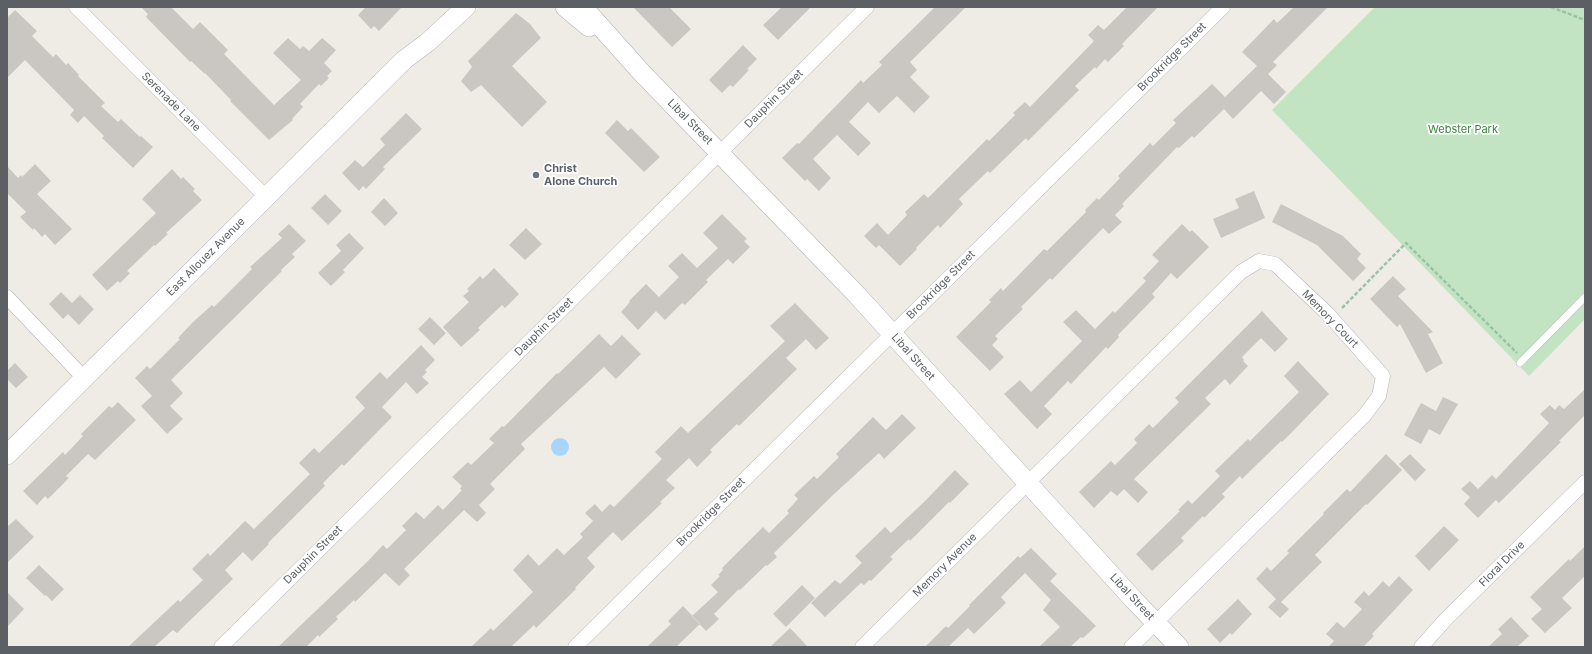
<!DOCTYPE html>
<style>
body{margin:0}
#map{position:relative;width:1592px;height:654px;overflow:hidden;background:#eeece5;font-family:Inter,sans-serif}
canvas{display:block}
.frame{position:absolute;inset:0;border:8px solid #5c6064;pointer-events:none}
</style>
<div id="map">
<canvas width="1592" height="654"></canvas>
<div class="frame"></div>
</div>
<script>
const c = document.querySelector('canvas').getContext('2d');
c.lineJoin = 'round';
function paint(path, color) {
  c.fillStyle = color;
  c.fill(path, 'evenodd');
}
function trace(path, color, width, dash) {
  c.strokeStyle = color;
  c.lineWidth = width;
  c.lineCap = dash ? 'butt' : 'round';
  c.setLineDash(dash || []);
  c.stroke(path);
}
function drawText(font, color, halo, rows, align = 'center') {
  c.font = font + ' Inter,sans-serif';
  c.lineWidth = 3.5;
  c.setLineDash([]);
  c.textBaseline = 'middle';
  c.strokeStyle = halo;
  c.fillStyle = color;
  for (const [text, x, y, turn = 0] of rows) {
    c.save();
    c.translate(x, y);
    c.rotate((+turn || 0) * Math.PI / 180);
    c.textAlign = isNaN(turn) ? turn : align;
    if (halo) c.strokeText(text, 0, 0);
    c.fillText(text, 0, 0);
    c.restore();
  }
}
paint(new Path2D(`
 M1375 7H1585V319L1529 376 1272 110Z`), '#c2e4c3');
paint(new Path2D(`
 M551 447a9 9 0 1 1 18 0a9 9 0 1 1-18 0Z`), '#a8d6fa');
paint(new Path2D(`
 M141 7H171L193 29 200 22 228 50 224 54 274 105 301 80 273 53 288 38 300 49 303 46 309 51 322 38 336 50 324 63 332 71 327 76 329 78 321 86 319 84 300 104 303 107 292 119 293 120 269 140 230 101 231 100 205 73V74L191 61 190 62 146 17 148 14Z
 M366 7H402L379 31 374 26 371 29 358 15Z
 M633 7H669L691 29 672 47Z
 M782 7H811L778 40 763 25Z
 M935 7H966L910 62 917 70 910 77 930 97 914 113 897 96 879 113 868 102 849 122 871 143 858 156 837 135 813 159 831 178 819 191 807 179 805 181 782 158 797 143 799 144 861 80 863 83 882 65 879 62Z
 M1127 7H1158L1122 44 1124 46 1108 62 1105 59 1096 69 1095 67 1075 86 1079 90 1028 141 1026 138 990 173 988 171 959 199 963 204 940 228 938 225 916 248 917 249 900 266 879 245 876 248 864 236 877 223 888 235 907 215 905 212 924 194 928 198 987 139 989 141 1015 115 1013 113 1025 102 1030 107 1094 41 1088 35 1098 25 1104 30Z
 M1294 7H1328L1273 62 1277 65 1268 74 1286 92 1274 104 1261 91 1233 119 1224 109 1194 138 1192 136 1179 148 1177 147 1122 204 1124 206 1115 215 1122 222 1109 234 1103 228 1052 280 1050 278 1021 307 1023 309 995 336 998 339 992 345 1004 357 990 371 956 337 991 302 989 300 1001 288 1003 291 1044 249 1047 251 1086 212 1085 210 1097 198 1099 200 1120 178 1118 176 1150 143 1153 146 1176 123 1173 120 1212 84 1225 97 1257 66 1242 52 1274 19 1277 23Z
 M15 10 37 31 32 36 53 57 56 54 66 65 68 63 79 75 78 76 105 103 101 106 118 122 121 119 140 137 141 136 153 147 133 168 102 138 104 136 84 116 78 123 70 115 74 110 25 60 7 78V18Z
 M516 13 530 24 541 38 512 66 547 102 522 127 481 85 471 92 461 81 472 67 468 61Z
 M743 45 757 59 747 69 749 70 733 87 730 85 722 93 709 80Z
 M406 113 422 129 383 167 385 169 366 189 363 186 359 191 342 173 355 160 363 167 385 145 380 139Z
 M617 120 628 131 631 128 660 157 644 172 605 133Z
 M35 164 51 181 37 194 72 229 55 245 45 234 42 237 34 228 33 230 20 217 26 212 7 193V166L18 178 21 175 22 177Z
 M172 169 181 179 183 177 195 189 193 191 202 200 166 233 168 234 155 246 154 245 127 271 130 273 120 283 118 281 107 291 92 275 156 213 142 199Z
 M1254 191 1265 218 1221 238 1213 219 1239 208 1235 199Z
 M325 194 342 211 328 225 311 208Z
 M384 198 398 213 385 226 371 212Z
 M1281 204 1343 236 1361 254 1357 259 1366 268 1353 281 1317 245 1272 222Z
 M722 214 747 239 744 241 750 247 733 264 728 259 706 280 708 282 685 305 682 303 665 320 656 311 638 330 621 312 630 302 629 301 646 284 659 297 679 277 668 266 682 253 697 268 718 248 703 233Z
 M289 224 306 241 292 254 295 257 281 270 282 271 171 380 183 393 170 406 183 419 167 434 141 406 152 396 135 378 147 366 150 369 180 339 178 338 193 322 212 305 214 307 252 269 250 267 282 238 278 234Z
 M1182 224 1190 232 1192 230 1209 247 1177 279 1171 273 1152 294 1155 297 1118 335 1119 337 1108 349 1106 347 1071 384 1068 381 1044 406 1052 414 1037 429 1004 394 1020 380 1031 392 1082 341 1063 322 1076 310 1095 329 1113 311 1115 313 1146 281 1143 278 1159 261 1152 255Z
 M526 228 542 244 525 260 509 245Z
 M349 233 364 248 343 270 345 272 331 286 318 273 341 251 336 245Z
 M494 268 519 294 505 308 502 305 478 328 480 330 461 347 443 327 469 302 463 296 469 291 467 289 480 276 483 279Z
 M1393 276 1406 289 1398 296 1433 332 1428 334 1443 363 1426 373 1400 324 1397 327 1370 299Z
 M61 292 72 303 80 295 94 309 79 325 68 314 63 319 49 304Z
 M795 303 829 338 816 350 806 339 786 358 797 369 739 426 737 424 710 450 712 452 697 467 689 458 666 480 675 488 660 502 662 503 622 541 613 532 587 558 595 567 575 588 576 589 536 628 534 625 511 647H471L491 628 493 631 533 592 513 570 528 554 539 566 557 548 564 555 583 537 580 534 593 521 585 513 595 504 602 512 610 504 614 507 662 459 655 452 681 426 688 433 785 341 770 326Z
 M1262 311 1288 339 1275 352 1261 338 1242 357 1244 360 1243 361 1248 366 1230 385 1225 379 1205 398 1211 404 1134 479 1148 492 1138 503 1124 489 1117 496 1111 491 1094 508 1079 492 1111 461 1115 465 1137 443 1134 439 1149 424 1153 428 1179 402 1175 398Z
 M430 317 446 333 434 345 418 329Z
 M599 334 611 346 622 335 641 354 616 379 604 367 521 444 525 449 490 484 495 489 479 505 486 513 477 522 464 510 404 569 410 575 399 586 385 573 355 602 354 600 336 617 338 619 319 637 318 635 306 647H278L368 561 383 545 387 549 406 530 402 526 416 512 424 519 438 505 443 510 462 490 460 489 462 486 452 477 468 462 471 465 494 443 489 439 502 426 504 427 557 373 558 374Z
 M421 345 435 360 425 370 427 372 422 377 429 383 417 394 406 382 382 407 392 417 344 466 342 464 323 483 325 486 268 543 269 544 252 561 243 552 225 570 233 579 177 633 173 630 154 647H128L178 600 180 602 203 580 192 569 208 553 210 556 245 521 254 529 310 474 299 463 314 448 319 453 365 408 355 397 380 372 387 379Z
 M1298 361 1329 394 1297 427 1282 442 1281 441 1242 479 1240 476 1222 494 1225 497 1204 518 1203 516 1181 538 1184 541 1152 571 1136 554 1180 511 1178 510 1188 500 1192 504 1220 476 1215 471 1248 439 1250 441 1299 392 1284 376Z
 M15 363 28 377 16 388 7 379V371Z
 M1585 389V415L1559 441 1561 442 1499 503 1496 500 1478 518 1464 504 1470 497 1461 489 1470 481 1478 489 1492 475 1496 479 1549 423 1540 414 1550 405 1555 410 1559 405 1564 409Z
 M1443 397 1458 404 1440 435 1429 429 1421 444 1404 435 1421 403 1436 411Z
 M118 402 136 420 95 460 88 454 66 476 69 478 48 499 45 496 37 505 23 491 63 452 65 455 83 436 81 434 109 406 112 408Z
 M902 414 916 428 884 459 879 453 833 495 774 553 777 557 767 566 766 565 740 590 739 589 714 614 719 619 706 631 692 616 718 592 711 585 720 576 718 575 723 570 722 568 763 527 769 533 789 513 787 511 798 499 794 495 814 476 817 479 839 457 836 454 873 417 886 430Z
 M1386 454 1402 470 1367 505 1366 504 1315 555 1322 562 1281 602 1289 609 1280 618 1268 607 1276 599 1256 579 1267 567 1271 571 1289 553 1287 551 1324 514 1323 513 1347 489 1350 492Z
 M1410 454 1426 470 1415 481 1399 464Z
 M955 470 969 484 950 503 949 502 910 541 909 539 890 557 893 559 871 581 869 580 864 585 861 583 825 617 811 603 835 580 840 584 862 563 855 556 885 527 891 533 924 502Z
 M16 519 34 537 7 563V527Z
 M1444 526 1459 540 1429 571 1415 556Z
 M1585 546V576L1562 598 1572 608 1545 633 1531 619 1542 609 1530 597 1569 559 1570 561Z
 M1031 548 1057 574 1050 581 1096 626 1083 638 1081 637 1070 647H1039L1060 627 1043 610 1051 600 1025 573 1001 597 1006 603 974 634 968 628 948 647H925L946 626 948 628 970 606 969 605 1018 556 1020 558Z
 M39 565 64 589 52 601 46 595 45 596 26 578Z
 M1399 576 1413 590 1372 634 1374 636 1363 647H1328L1334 641 1326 634 1337 622 1344 628 1362 609 1354 602 1364 591 1369 596 1383 581 1389 587Z
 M802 585 815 598 786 627 773 614Z
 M7 592 24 609 7 627Z
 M1238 599 1252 614 1232 635 1230 633 1220 643 1207 629Z
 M683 606 700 624 676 647H647L671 624 668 621Z
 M1511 617 1529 636 1517 647H1488L1502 634 1498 629Z
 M790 628 808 647H770Z`), '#cac7c2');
const lane = new Path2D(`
 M1520 363 1585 297`);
const street = new Path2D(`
 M76 7 266 197
 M7 297 84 378
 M221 647 867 7
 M575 647 1223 7
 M862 647 1241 272 1259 261 1275 264 1328 314 1383 376 1379 396 1364 416 1131 647
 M1421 647 1446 619 1585 482`);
const secondary = new Path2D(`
 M565 7 589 27
 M583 7 642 73 857 295 1133 599 1179 647
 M7 455 404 60 428 42 466 7`);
trace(lane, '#b2b5b9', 8);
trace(street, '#b2b5b9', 15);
trace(secondary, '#b3b7bb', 20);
trace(new Path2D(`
 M1551 7 1585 20
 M1342 308 1406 243 1517 353`), '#9ac3a6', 2.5, [4, 2]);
trace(lane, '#fff', 7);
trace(street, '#fff', 14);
trace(secondary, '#fff', 19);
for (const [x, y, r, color] of [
 [536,175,4,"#6b7280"]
]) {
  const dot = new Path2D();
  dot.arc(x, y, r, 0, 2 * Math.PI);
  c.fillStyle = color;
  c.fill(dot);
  trace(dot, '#fff', 1.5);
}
drawText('11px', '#5c6064', '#fff', [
 ["Brookridge Street",1172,57,-45],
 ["Dauphin Street",774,99,-45],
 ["Serenade Lane",171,102,45],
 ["Libal Street",690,122,45],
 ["East Allouez Avenue",206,257,-45],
 ["Brookridge Street",941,285,-45],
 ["Memory Court",1330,319,46],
 ["Dauphin Street",544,327,-45],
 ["Libal Street",913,357,48],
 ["Brookridge Street",711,512,-45],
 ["Dauphin Street",313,555,-45],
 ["Floral Drive",1502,564,-45],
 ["Memory Avenue",945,565,-45],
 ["Libal Street",1132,597,47]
]);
drawText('11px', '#3a853f', '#fff', [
 ["Webster Park",1463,130]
]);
drawText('bold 11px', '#5b616d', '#fff', [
 ["Christ",544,169],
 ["Alone Church",544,182]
], 'left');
</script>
